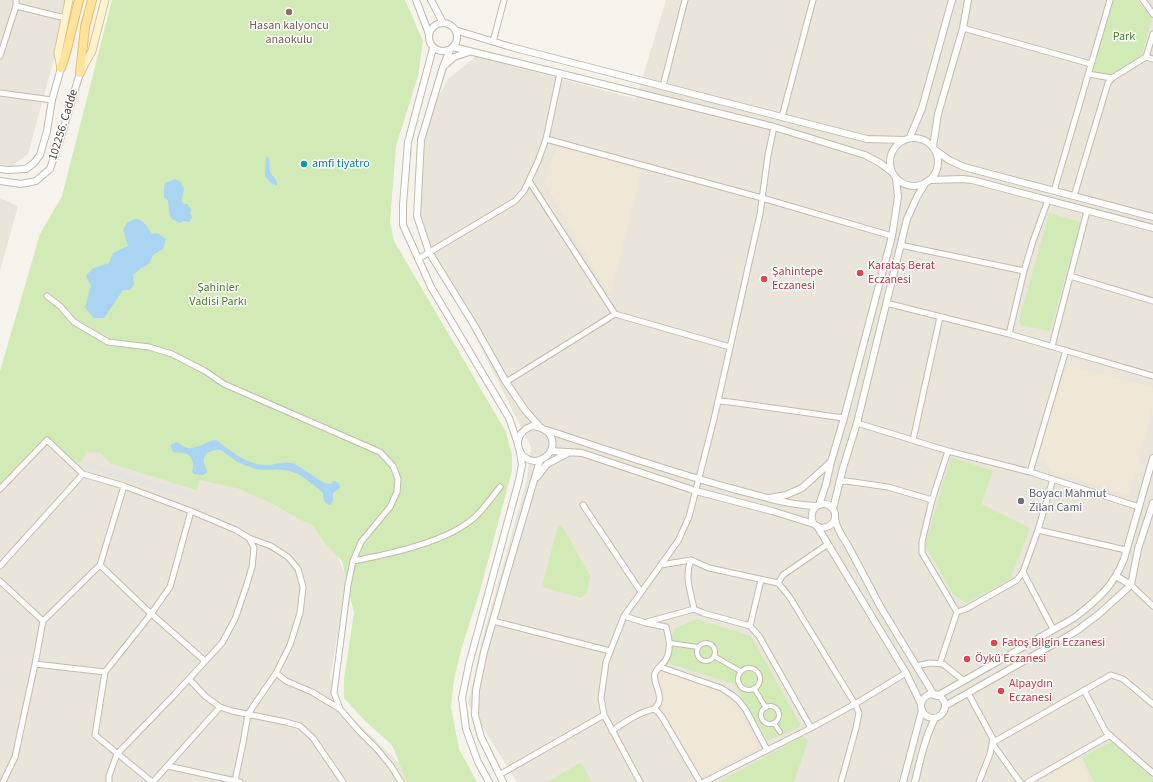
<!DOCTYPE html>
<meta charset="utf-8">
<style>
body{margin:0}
canvas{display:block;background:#f6f3ec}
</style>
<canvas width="1153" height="782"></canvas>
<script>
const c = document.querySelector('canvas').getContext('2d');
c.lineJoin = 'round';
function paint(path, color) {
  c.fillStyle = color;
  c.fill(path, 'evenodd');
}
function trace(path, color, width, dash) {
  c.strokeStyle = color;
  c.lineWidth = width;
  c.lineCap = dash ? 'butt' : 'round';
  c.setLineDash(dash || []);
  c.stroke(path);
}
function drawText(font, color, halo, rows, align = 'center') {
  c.font = font + ' "Source Sans 3",sans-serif';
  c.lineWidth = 3;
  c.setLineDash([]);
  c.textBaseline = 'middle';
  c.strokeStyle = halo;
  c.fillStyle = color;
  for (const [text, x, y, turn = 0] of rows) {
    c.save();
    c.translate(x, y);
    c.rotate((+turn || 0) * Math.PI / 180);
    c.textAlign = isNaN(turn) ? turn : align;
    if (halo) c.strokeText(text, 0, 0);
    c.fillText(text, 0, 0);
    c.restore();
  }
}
paint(new Path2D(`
 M0 0H70L28 154 12 166 0 164Z
 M666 0H1153V782H592L581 762 547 782H517L468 704 482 640 527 479 531 447 415 217 424 121 448 79 476 56 636 99Z
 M0 198 18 206 0 271Z
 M44 436 301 505 333 544 347 580 330 678 342 708 419 782H0V470Z`), '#eae5da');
paint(new Path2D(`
 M562 147 642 170 610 294 544 183 556 149Z
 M1067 365 1153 388V406L1129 495 1051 472 1040 451Z
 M666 671 727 693 757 743V747L701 778 697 776 653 700 657 674Z
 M1078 759 1091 782H1038Z`), '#efe8d6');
paint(new Path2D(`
 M112 0H405L423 41 418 76 396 146 390 222 394 241 506 432 512 456V471L479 594 461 650 454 679 451 707 459 749 477 782H407L392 745 365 721 344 698V679L354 613 342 561 325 543 313 526 295 517 277 506 240 489 200 480 196 490 110 463 101 453 86 452 80 463 72 460 47 438 39 443 0 484V371L40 234 62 196Z
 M1111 0H1137L1152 18 1142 55 1112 75 1092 71Z
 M1049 213 1081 222 1050 331 1021 325 1019 321Z
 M951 457 993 471 981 504 1030 528 1010 579 966 603 953 594 925 545Z
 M561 524 590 576 587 593 581 598 542 587 558 525Z
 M696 619 751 636 801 726 768 741 734 684 666 663 674 629Z
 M803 736 808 741 794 782H719Z
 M1112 741 1153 779V782H1094L1082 757Z
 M581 762 592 782H547Z`), '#d2eab5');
paint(new Path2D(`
 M85 461 193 492 191 500 84 467Z`), '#e5e3e0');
paint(new Path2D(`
 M266 157 269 158C270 162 269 167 270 171 272 177 278 179 277 186L271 183 265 176Z
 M175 179 181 182 182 186 184 188C184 193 181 197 182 202L184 204H187L191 209 190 213 192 217 189 222 184 221 179 223 171 218 170 216 168 201 164 197V189L165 183Z
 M135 219C144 219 147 227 152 234L157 233 166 239 163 249 153 255 149 264 141 268 133 275 134 284 130 290H123L104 318H94L85 308 91 286 86 276 92 269 109 263 113 253 128 246 123 229 128 222Z
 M216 440C232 451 246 465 267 465 275 465 283 461 292 463 300 466 317 479 326 484H331L334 481 339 483 340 488 333 493C333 499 334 501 330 505 324 503 323 500 323 493 312 484 299 471 284 470 273 468 264 472 253 468 247 466 241 464 236 461 228 457 222 446 212 451 209 452 206 453 205 456 202 461 205 466 207 470V472L203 475 194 474 192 472C195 464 192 454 183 453 179 452 177 453 173 452L170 445 176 442C180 443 183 447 187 448 195 450 207 441 216 440Z`), '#a9d4f2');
const pedestrian = new Path2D(`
 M697 652a9 9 0 1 1 18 0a9 9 0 1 1-18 0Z
 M670 643 698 647
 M714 656 740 671
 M738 679a11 11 0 1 1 22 0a11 11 0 1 1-22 0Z
 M754 688 766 708
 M761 715a9 9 0 1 1 18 0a9 9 0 1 1-18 0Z
 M774 723 780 732`);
const minor = new Path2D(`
 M1143 0 1153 14
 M16 6 65 18
 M963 28 1091 64
 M493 42 504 0
 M0 56 16 6V0
 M1146 57 1153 59
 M1088 74 1112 78
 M663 86 685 0
 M0 93 52 100
 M782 117 813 0
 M546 139 762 198 892 236
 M529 181 615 314 730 347
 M1054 191 1110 0
 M1074 196 1108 83 1112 78 1146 57 1153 34
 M900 245 1024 271
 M418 259 515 201 524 191 538 161 546 139 560 73
 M1070 276 1153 301
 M47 296 60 306 74 322 108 342 149 347 172 354 205 371 224 384 380 452 393 466 398 479 397 492 390 507 361 542 353 561 348 585 334 693 340 709 359 731 377 749 391 766 401 782
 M886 303 1009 334 1024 271 1033 241 1048 200
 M1009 334 1153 376
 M1052 346 1087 211
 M506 382 615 314
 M718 401 730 402 844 418
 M857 423 948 451 1030 472 1139 507
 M913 440 940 317
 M948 451 932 500 922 542V553L957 612 966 609 1017 580 1023 572 1038 530 1053 479
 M1030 472 1066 350
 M839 482 846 481 888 487 932 500
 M0 489 47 440 83 474
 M583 505 641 592
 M1038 530 1126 550
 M691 560C684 577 691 592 694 609L703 613 750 626 759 636 811 728
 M353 561C389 554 449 542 476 516 485 507 492 497 500 487
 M100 565 147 610 205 661
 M661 565 691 560 709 568 778 583 789 596 855 704 859 713 856 728 841 782
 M0 566 83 474 124 486 191 511 236 530 249 538 254 548 252 567 246 587 235 619 222 643 175 694 117 754 109 776V782
 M1023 572 1053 629
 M0 581 43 621
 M778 583 783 575 828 544
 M1131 585 1153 606
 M624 616 646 623 666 627C669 638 672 650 665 661 662 664 657 669 655 673 652 683 662 692 659 701 659 704 656 707 654 709
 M493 621 610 651
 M647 622 694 609
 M750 626 761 580
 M940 663 957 612
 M35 664 105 672
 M916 666 930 663 943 664 964 681
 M660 667 721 688 732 695 739 701 746 710 767 750
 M276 673 286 681 312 692 340 709
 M189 679 205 696 220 707 232 711 286 722 300 726 313 738 343 782
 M1084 690 1106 732 1153 773
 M968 693 993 739 990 754 979 782
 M612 731C625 722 639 712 654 709L658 712 662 717 700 782
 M168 766 240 782
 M499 775 604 715
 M235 781 243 743 248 714 276 673 290 645 300 613 303 587 298 569 288 557 271 546 249 538
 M3 782 15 757 35 664 43 621 100 565 124 486
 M152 782 95 735 105 672 151 614 170 587 191 511
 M153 782 220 707
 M640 782 604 715 601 698 606 662 624 616 678 541 689 517 714 419 760 214 768 155 774 127
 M704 782 811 728 855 704 906 673
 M1020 782 992 743 1111 675 1123 679 1153 704
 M1028 782 1110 735`);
const tertiary = new Path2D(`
 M416 0 429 34
 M431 0 443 23
 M429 37a14 14 0 1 1 28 0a14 14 0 1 1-28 0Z
 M455 30 511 47 867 139 903 140
 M453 47 514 62 774 127 865 155 880 163 892 172
 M433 48 408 142 403 205V225L431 287 509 418 518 444
 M450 50 443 67 421 140 417 216 429 252 474 325 506 382 525 410 540 427
 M444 66 454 57 469 52
 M910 137 922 108 952 0
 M890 162a24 24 0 1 1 48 0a24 24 0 1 1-48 0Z
 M933 147 938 114 963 28 968 0
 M935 150 949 160 964 167 1153 217
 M0 169 8 170 26 169 34 163 40 155 47 131 52 100 61 68
 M929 180 963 179 972 180 1153 228
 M0 181 21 184 36 181 50 169 59 143 80 73
 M532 426C545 427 555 435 552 448 550 453 547 457 542 459 522 469 505 436 532 426Z
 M547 430C607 450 668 471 730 488 758 495 786 505 816 506
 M551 451 582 453 696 491 772 511 814 524
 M537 477 547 464 570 452
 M770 498 786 495 802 488 831 462
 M819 505 826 484 831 462 844 418 892 236 898 197 896 178
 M833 509 843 468 857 423 907 219 917 197 926 182
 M835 519C829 533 809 529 812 514 813 505 826 500 832 508 836 512 835 515 835 519 836 526 843 538 847 544 858 564 869 585 880 606 898 636 916 665 934 695
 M817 526 906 673 921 704
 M1116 576 1131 585
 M921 706a12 12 0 1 1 24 0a12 12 0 1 1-24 0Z
 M937 696 1074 618C1097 600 1113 587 1124 559L1153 458
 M945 706 1075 632 1099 614 1131 585 1138 549 1153 503
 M489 782 478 762 466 729 462 698 469 664 487 598 519 480 522 465 520 452
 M503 782 481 737 475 715 476 690 484 652 507 572 540 460
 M903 782 922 710
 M915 782C920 760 925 738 935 718`);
const secondary = new Path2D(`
 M61 68 58 53 69 0
 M81 71 92 51 105 0`);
const primary = new Path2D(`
 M61 68 66 53 79 0
 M80 73 85 27 92 0`);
trace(pedestrian, '#c2bbae', 6);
trace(minor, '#c2bbae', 7);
trace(tertiary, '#c2bbae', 8);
trace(secondary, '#d6c79b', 9);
trace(primary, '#e6c16a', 10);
trace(pedestrian, '#fff', 4);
trace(minor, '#fff', 5);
trace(tertiary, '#fff', 6);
trace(secondary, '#fff3cd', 7);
trace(primary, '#ffe39c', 8);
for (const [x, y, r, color] of [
 [289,12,4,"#8d6e63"],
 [304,164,4,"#0f9aa8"],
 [860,273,4,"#e0444e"],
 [764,279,4,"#e0444e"],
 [1021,501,4,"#6b7280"],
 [994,643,4,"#e0444e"],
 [967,659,4,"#e0444e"],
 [1001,691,4,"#e0444e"]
]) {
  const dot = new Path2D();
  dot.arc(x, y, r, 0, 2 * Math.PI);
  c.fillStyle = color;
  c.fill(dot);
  trace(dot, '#fff', 1.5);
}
drawText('12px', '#785e54', '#fff', [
 ["Hasan kalyoncu",289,26],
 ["anaokulu",289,40]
]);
drawText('12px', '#4a7f2a', '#fff', [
 ["Park",1124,37],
 ["Şahinler",218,288],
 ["Vadisi Parkı",218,302]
]);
drawText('12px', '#4b4439', '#fff', [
 ["102256. Cadde",64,125,-73]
]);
drawText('12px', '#0d838f', '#fff', [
 ["amfi tiyatro",312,164]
], 'left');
drawText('12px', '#be3a42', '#fff', [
 ["Karataş Berat",868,266],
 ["Eczanesi",868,280],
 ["Şahintepe",772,272],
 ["Eczanesi",772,286],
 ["Fatoş Bilgin Eczanesi",1002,643],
 ["Öykü Eczanesi",975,659],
 ["Alpaydın",1009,684],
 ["Eczanesi",1009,698]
], 'left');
drawText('12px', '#5b616d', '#fff', [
 ["Boyacı Mahmut",1029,494],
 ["Zilan Cami",1029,508]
], 'left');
</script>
